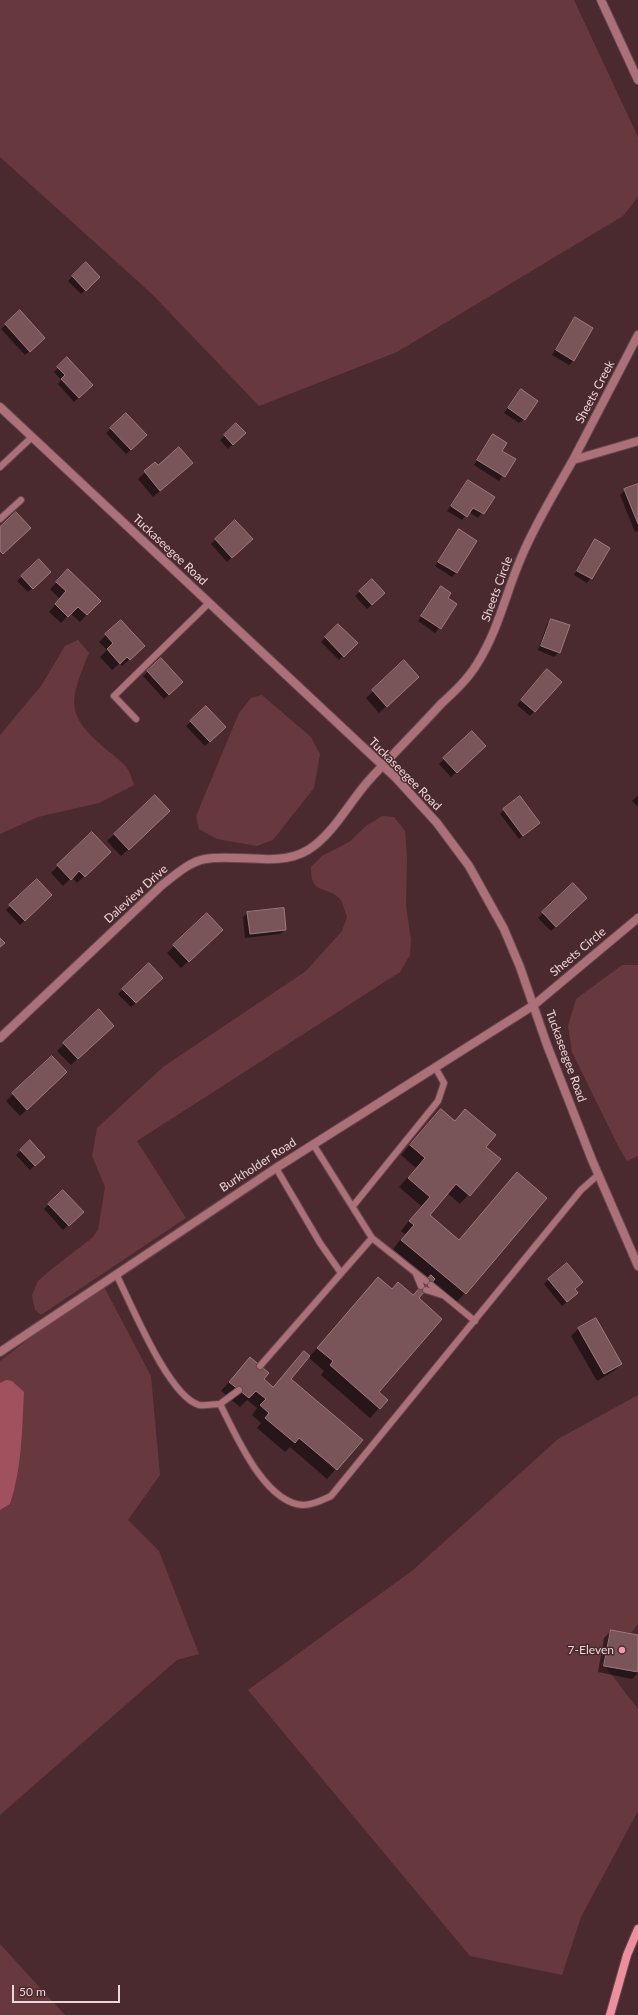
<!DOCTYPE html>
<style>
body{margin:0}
#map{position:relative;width:638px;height:2015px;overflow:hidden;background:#4a2a2f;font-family:Lato,sans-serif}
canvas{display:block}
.scale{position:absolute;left:12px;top:1985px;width:108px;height:18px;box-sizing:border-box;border:2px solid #ebd5d7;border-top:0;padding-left:5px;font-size:12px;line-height:14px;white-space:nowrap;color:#ebd5d7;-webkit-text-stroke:3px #4a2a2f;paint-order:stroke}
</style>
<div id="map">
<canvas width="638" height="2015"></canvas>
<div class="scale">50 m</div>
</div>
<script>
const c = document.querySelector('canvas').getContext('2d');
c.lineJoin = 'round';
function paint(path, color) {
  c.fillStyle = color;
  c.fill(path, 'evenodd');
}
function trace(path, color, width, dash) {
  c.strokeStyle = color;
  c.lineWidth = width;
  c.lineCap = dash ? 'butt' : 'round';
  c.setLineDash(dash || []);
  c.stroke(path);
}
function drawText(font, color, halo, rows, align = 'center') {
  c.font = font + ' Lato,sans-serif';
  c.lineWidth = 3;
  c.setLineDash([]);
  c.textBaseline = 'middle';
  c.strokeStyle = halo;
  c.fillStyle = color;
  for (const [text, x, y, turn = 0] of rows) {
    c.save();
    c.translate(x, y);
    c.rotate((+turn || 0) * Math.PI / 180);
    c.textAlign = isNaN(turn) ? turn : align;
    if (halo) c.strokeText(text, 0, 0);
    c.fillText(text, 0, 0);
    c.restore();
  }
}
paint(new Path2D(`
 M0 0H574L638 137V197L623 216 397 352 259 406 152 294 0 157Z
 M78 640 89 653C67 706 66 716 112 754 126 766 129 767 134 785L99 803 38 817 0 834V735L41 686 65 646Z
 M262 695 311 737 320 754 314 788 273 840 257 846 217 839 199 829 196 816 239 713 251 698Z
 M382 816 394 817 405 831 407 857 406 906 411 940 410 955 400 972 137 1141 186 1218 41 1315 35 1310 32 1295 38 1281 53 1268 92 1238 98 1230 105 1187 92 1156 97 1128 163 1067 306 971 342 931 347 917C345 912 343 903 340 899 327 885 310 896 311 867L322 856 349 842 366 826Z
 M622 965H638V1156L627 1161 618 1146 572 1052 568 1026 576 999Z
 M102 1283 151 1376 160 1475 128 1520 159 1551 199 1654 177 1660 0 1815V1361Z
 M638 1395V1624L631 1633 611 1630 604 1665 638 1709V1811L581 1917 562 1975 470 1956 248 1690 413 1570 558 1439Z
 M0 1944 65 2015H0Z`), '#68383f');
paint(new Path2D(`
 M6 1380 12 1381 24 1392C22 1430 22 1468 10 1504L0 1510V1383Z`), '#a1505d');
paint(new Path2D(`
 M86 264 99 277 81 294 68 281Z
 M20 312 44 338 25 355 1 329Z
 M575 318 574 360 569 365 552 355Z
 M67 359 92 385 74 402 58 384 61 380 54 372Z
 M521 390 524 419 519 423 504 413Z
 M126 414 146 435 126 454 106 433Z
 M236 424 244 433 228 449 220 440Z
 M493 435 501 451 514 459 499 481 474 465Z
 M155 463 158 467 185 470 153 497 138 479Z
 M468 481 493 498 478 518 469 512 462 520 447 511Z
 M638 485V531L635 532 620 495 625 490Z
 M235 521 251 539 227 562 211 544Z
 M459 531 456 573 452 577 435 566Z
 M595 540 591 578 587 583 574 575 591 545Z
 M39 560 50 572 28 592 17 581Z
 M61 578 100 601 80 622 70 613 61 623 49 612 60 599 50 589Z
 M372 581 384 593 367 609 355 596Z
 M441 588 446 598 456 604 435 633 418 621Z
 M552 620 559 652 554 657 538 650 547 624Z
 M338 625 356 643 339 660 321 642Z
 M106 635 137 653 122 666 120 663 112 670 100 657 107 650 99 642Z
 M161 660 182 682 164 699 143 676Z
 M404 662 411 684 379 713 366 698Z
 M543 675 561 682 530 716 517 705Z
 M206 708 224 727 205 746 186 726Z
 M472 733 484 746 451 777 439 764Z
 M638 795V807L632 801Z
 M155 796 162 818 121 856 107 841Z
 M504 810 539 823 519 839 500 814Z
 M92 833 110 852 77 883 72 877 63 886 51 873Z
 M37 880 51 895 20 925 6 910Z
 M573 885 586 898 551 931 538 918Z
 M248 913 285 930 280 934 245 938 243 917Z
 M207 915 214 937 181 968 167 953Z
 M149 965 162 978 131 1007 118 994Z
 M106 1032 71 1065 57 1051 64 1044Z
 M52 1057 59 1079 20 1116 6 1101Z
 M441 1110 454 1122 465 1110 495 1135 485 1147 499 1159 460 1204 447 1193 428 1215 459 1241 517 1174 546 1198 456 1303 431 1282 417 1298 441 1319 378 1392 387 1400 370 1418 321 1375 324 1371 308 1357 290 1379 361 1440 327 1479 290 1447 285 1452 257 1428 261 1423 252 1415 257 1408 247 1400 240 1407 221 1391 250 1358 268 1373 263 1379 273 1388 304 1353 309 1357 378 1279 391 1290 398 1283 413 1296 428 1279 393 1249 405 1234 401 1231 421 1206 399 1187 416 1168 401 1155Z
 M30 1142 44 1156 30 1170 16 1155Z
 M63 1191 82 1212 63 1230 44 1209Z
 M548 1280 574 1289 577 1293 562 1306 544 1284Z
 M596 1319 621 1364 614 1371 597 1381 571 1336 578 1329Z
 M611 1631 638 1636V1673L632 1679 598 1672 604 1638Z`), '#0007');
const building = new Path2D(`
 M86 262 100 277 86 291 72 276Z
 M20 310 45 338 30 352 5 324Z
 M575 317 593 328 574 361 556 350Z
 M67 357 93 385 79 398 61 379 65 375 57 367Z
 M521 389 538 401 525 420 508 408Z
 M126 413 147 435 131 450 110 428Z
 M236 423 246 433 233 445 224 435Z
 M493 434 507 443 502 451 516 459 505 477 477 460Z
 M179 447 193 463 160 491 144 471 155 462 158 465Z
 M468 480 495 497 484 514 473 508 467 517 451 506Z
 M638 484V524L624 489Z
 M16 512 31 528 3 554 0 551V527Z
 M235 520 253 539 232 558 215 539Z
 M459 529 477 541 457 573 438 562Z
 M595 539 610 548 592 579 577 571Z
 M39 559 51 572 33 589 21 576Z
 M68 569 101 601 87 615 78 607 68 617 55 604 66 591 56 582Z
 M372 579 385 593 372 605 359 591Z
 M441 586 451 593 448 598 457 604 441 629 421 616Z
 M551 619 570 625 560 653 541 646Z
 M121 620 145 646 130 660 127 657 120 664 107 649 113 643 105 634Z
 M338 624 358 643 344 657 325 637Z
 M161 658 183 682 169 695 147 671Z
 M404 660 419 677 387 707 372 690Z
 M547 669 562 682 535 712 521 700Z
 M206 706 226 727 210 742 190 721Z
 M472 731 486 746 457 773 443 758Z
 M155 795 170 811 129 850 114 834Z
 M520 796 540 823 523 836 503 809Z
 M92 832 111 852 85 877 79 871 71 880 57 865Z
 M37 879 52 895 25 921 9 905Z
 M573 883 587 898 556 927 542 912Z
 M284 908 286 930 250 934 247 912Z
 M207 913 223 930 189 962 173 945Z
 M0 938 5 943 0 947Z
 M149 963 163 978 136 1003 122 989Z
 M99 1009 114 1026 78 1059 63 1043Z
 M52 1056 67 1072 27 1110 12 1093Z
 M441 1109 455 1121 465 1109 496 1135 486 1147 501 1159 470 1196 456 1184 430 1215 459 1240 517 1172 547 1198 466 1294 401 1240 414 1225 409 1221 430 1197 408 1178 425 1158 410 1145Z
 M30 1140 45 1157 35 1166 20 1150Z
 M63 1190 84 1212 69 1226 48 1204Z
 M567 1263 583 1282 575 1289 578 1293 567 1302 548 1279Z
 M431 1275 435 1279 419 1298 442 1319 379 1392 388 1400 380 1409 330 1365 333 1361 317 1348 378 1277 392 1289 398 1282 413 1295Z
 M596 1318 622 1364 604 1374 578 1328Z
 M304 1351 310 1356 291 1379 363 1440 337 1470 299 1438 295 1443 265 1418 269 1413 260 1405 266 1399 256 1391 249 1398 229 1382 250 1357 269 1373 264 1379 273 1387Z
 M611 1630 638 1635V1672L604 1666Z`);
paint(building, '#79555a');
trace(building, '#9f787d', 1);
const service = new Path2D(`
 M0 467 32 437
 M0 519 21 500
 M136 719 114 696 209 603
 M276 1168 320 1243 341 1273
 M353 1206 438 1101 444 1083 435 1067
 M372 1238 426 1281
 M116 1274C131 1303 168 1396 199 1405 205 1406 214 1404 220 1404 235 1433 264 1503 303 1505 314 1505 322 1500 331 1496L581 1190 599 1174
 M416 1274 421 1286
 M431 1285 475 1321
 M426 1290 442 1295
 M260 1366 372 1238 313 1144
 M220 1404 239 1390`);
const minor = new Path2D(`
 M573 460 638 335
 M0 1038 162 885C175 875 189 862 205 859 239 853 278 868 308 850 334 834 351 799 371 778 394 753 418 729 441 704 454 692 468 679 477 664 499 629 505 595 521 558 535 524 555 492 573 460L638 441
 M0 1352 276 1168 534 1005 638 918`);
const tertiary = new Path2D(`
 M601 0 638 80
 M0 407 395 777 437 823 469 866 504 929 520 967 547 1045 592 1160 638 1266`);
const secondary = new Path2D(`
 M610 2015 627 1955 638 1929`);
trace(service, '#67494d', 8);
trace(minor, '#67494d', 10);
trace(tertiary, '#67494d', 10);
trace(secondary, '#67494d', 10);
trace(service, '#ab7078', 6);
trace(minor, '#ab7078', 8);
trace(tertiary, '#ab7078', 8);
trace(secondary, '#ed8f9d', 8);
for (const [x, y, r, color] of [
 [622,1650,4,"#f49aa7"]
]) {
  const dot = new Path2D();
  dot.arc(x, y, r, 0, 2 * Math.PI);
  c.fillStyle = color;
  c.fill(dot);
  trace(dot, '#4a2a2f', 1.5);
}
drawText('12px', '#ebd5d7', '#4a2a2f', [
 ["Sheets Creek",595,392,-62],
 ["Tuckaseegee Road",170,550,43],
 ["Sheets Circle",497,589,-70],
 ["Tuckaseegee Road",405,774,45],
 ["Daleview Drive",136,894,-42],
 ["Sheets Circle",578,952,-40],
 ["Tuckaseegee Road",566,1056,70],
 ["Burkholder Road",258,1165,-33]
]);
drawText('12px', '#ebd5d7', '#4a2a2f', [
 ["7-Eleven",614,1650]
], 'right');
</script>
